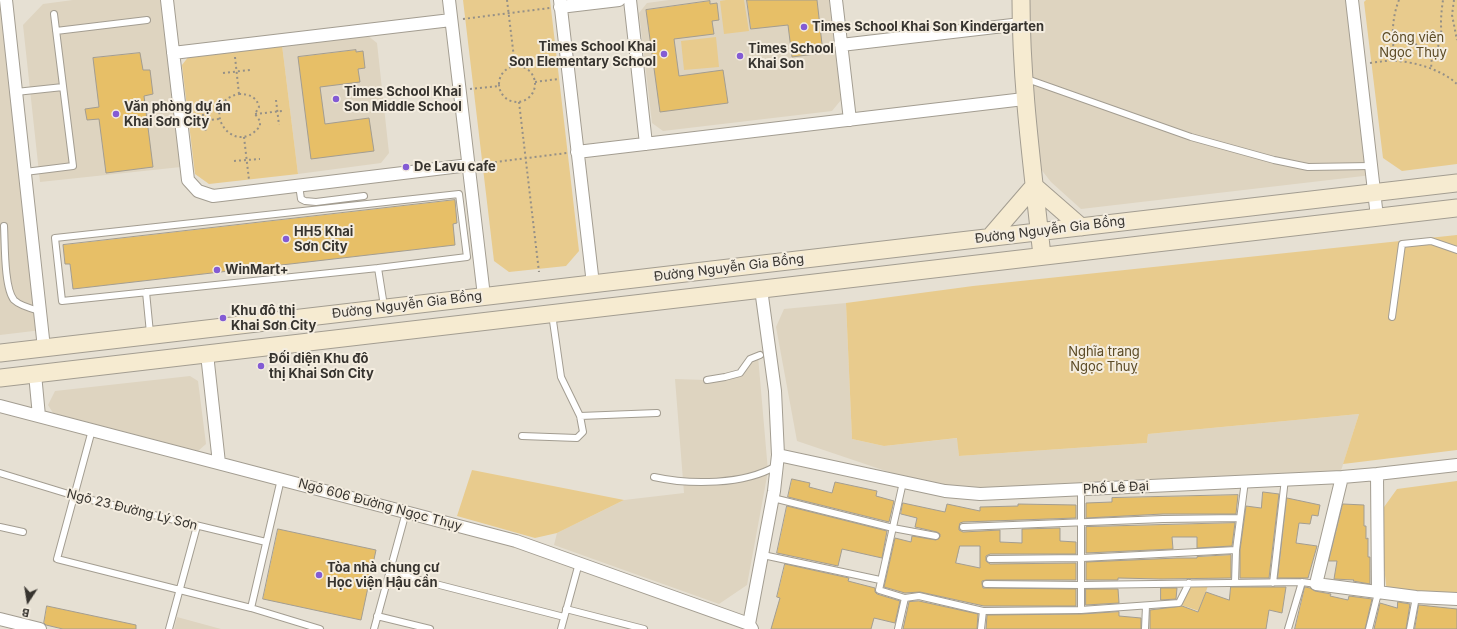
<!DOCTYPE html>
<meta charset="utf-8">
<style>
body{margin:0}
#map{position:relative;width:1457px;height:629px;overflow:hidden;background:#e6e0d3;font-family:Inter,sans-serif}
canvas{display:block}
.north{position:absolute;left:8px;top:581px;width:40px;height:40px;-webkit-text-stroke:3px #f4ede0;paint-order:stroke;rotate:192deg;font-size:11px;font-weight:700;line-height:16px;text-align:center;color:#37342f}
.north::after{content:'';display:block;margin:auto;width:14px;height:18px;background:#37342f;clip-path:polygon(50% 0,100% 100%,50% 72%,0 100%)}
</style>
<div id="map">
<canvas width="1457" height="629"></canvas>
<div class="north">B</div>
</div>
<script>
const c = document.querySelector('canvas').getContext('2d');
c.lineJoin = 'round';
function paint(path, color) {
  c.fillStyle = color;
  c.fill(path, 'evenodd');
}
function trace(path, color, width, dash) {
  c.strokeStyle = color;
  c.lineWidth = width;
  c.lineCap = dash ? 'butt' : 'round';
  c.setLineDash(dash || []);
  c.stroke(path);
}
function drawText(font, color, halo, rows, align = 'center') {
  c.font = font + ' Inter,sans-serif';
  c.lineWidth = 4;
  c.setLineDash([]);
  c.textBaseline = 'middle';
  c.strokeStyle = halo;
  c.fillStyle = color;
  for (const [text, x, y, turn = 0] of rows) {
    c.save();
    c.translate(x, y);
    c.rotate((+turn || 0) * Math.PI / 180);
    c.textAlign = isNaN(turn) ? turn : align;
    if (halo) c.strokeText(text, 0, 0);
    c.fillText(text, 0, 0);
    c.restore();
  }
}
paint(new Path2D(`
 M0 0H6L42 330 0 335Z
 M73 0H161L181 167 40 182 23 25 43 4Z
 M669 0H829L841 100 832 111 663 131 652 123 639 13 647 3Z
 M1023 0H1352L1372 175 1081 209 1051 182 1029 154Z
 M367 35 377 43 389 153 381 163 298 174 282 45Z
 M846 303 852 439 884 446 958 438 959 456 1147 443 1148 434 1359 414 1340 474 945 491 797 441 776 327 784 309Z
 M758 356 768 471 747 585 719 604 554 545 557 533 624 500 684 493 675 379 707 380 740 373Z
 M190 376 198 381 206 444 198 451 53 413 48 405 55 391Z
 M177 617 221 629H174Z`), '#ded4c0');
paint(new Path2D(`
 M463 0H550L579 251 566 266 509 272 494 261Z
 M726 0H744L749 31 724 34 720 1Z
 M1366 0H1457V164L1402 171 1383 158 1364 2Z
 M716 37 719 67 684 70 681 41Z
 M282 45 298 174 209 184 195 174 182 65 189 56Z
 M1457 235V450L1343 464 1359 414 1148 434 1147 443 959 456 957 438 884 446 852 439 846 303 973 286Z
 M472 470 624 500 557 533 535 538 457 516Z
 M1457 481V594L1387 593 1382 548 1384 507 1397 489Z
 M1190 583H1209L1199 611 1181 605Z`), '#e8cb8d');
const building = new Path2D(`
 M747 0H817L823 53 792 57 788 25 751 29Z
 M710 1V4L717 3 719 20 712 21 714 34 674 39 679 76 723 70 728 103 660 112 646 10Z
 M356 50V52L363 51 365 68 358 69 360 82 320 87 325 124 369 118 374 151 311 159 298 57Z
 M140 53 143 70H150L153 94 144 96 153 167 106 173 99 119 87 120 85 109 99 107 93 58Z
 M455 200 457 223 453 224 455 245 73 289 70 264H65L63 245Z
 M792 479 810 483 809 487 832 493 835 482 877 491 876 496 894 501 889 522 788 497Z
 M1263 492 1279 494 1269 578H1240V550L1246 506 1261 508Z
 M1238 495 1236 514H1163L1086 518V503L1112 502V498Z
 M1287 498 1320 505 1318 516 1312 515 1310 524 1299 523 1296 543 1317 546 1308 578H1278Z
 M903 503 945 512 947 504 980 511V507L1018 506V504L1076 505V518L963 522 960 523 959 527V530L963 532 1000 530V542L1022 543V529L1060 528V541L1076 542V554H990L986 556V561L990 564 1076 563V580H986L982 581V584L983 588H986L1076 589V606H984L920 592 905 593 884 587 895 538 911 542 912 536 936 540 940 537V534L937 532 915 527 917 518 901 514ZM960 546H980V568L956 563Z
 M1343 504 1364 505V526H1366V539L1368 538V557H1370V584L1353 581 1354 580 1334 579 1337 561H1329Z
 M787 506 887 531 882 558 842 549 838 566 777 553Z
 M1235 523 1232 546 1197 548V537H1172L1173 549 1086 553V527Z
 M278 529 376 550 361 620 263 599Z
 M1231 555V578L1161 579 1118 578V580H1086V562L1177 558H1197V557Z
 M785 564 849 578 848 581 875 588V592L877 594 900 601 895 623 874 618 871 629H771L780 598 777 597Z
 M1231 587H1286L1282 613 1269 610 1266 629H1150V610L1182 606 1198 612 1206 592 1229 600Z
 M1305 587 1310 588 1315 591 1331 594 1330 596 1348 600 1349 596 1372 599 1365 629H1295Z
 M1161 588H1177L1176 599 1161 600Z
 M1086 589H1118L1119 603 1086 605Z
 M919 601 978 614 977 629H903L909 602Z
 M1398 602 1410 604 1406 629H1374L1380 603 1397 608Z
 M1419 605 1457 609V629H1415Z
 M47 606 136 625V629H63L46 625 44 623Z
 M1119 612V616L1141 618V629H986L987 615 1081 614Z`);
paint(building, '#e7bf67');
trace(building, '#a39d91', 1);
const lane = new Path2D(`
 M56 31 147 20
 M1027 79 1191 137 1274 160 1308 167 1371 166
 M16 92 63 87
 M25 172 73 166 54 14
 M299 185 301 199 305 201 316 202 364 196
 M4 226C5 243 4 288 14 300 20 306 32 309 40 311
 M378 268 467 257 459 194 55 238 62 301 378 268 384 306
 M146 292 150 333
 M1392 317 1402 244 1431 241 1457 250
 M707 380 725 377 740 373 750 359 760 355
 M580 416 657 413
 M92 430 57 559 251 608 320 629
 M522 436 577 438 583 432 580 416 561 377 552 314
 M0 473 75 496 266 542
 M654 477C690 485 744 485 776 466
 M903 482 879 590 905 598 919 596 983 611 1081 610 1179 603 1189 583
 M773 498 893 528 936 536
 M0 527 23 532
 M963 527 1163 519 1240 518
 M763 555 880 580
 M990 559 1082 558 1236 550
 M389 572 564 617
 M1235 583 1236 550 1245 481
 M1273 583 1285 479
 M986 584 1081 585 1302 582 1316 584
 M251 608 281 479
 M566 609 644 629
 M1081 610V489
 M377 616 430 629
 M169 629 197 526
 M374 629 406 512
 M561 629 579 563
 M898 629 905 598
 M981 629 983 611
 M1145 629 1146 606
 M1288 629 1302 582
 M1369 629 1378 593
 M1410 629 1416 597`);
const street = new Path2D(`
 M6 0 44 348
 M167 0 188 180 198 191 213 196 469 165
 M449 0 484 296
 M560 0 593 284
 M630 0 646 144
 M836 0 850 120
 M1352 0 1377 217
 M560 7 619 0
 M841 45 1021 24
 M173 53 451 20
 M577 152 1024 99
 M207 354 219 463
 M35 374 39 416
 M0 406 516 541 749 624 752 629
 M778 455 945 491 980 494 1342 477 1377 474 1457 465
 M1377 474 1378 593
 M1342 477 1316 584 1416 597 1457 599
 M0 619 40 629
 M749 624 774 491 778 455 775 391 761 289`);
const secondary = new Path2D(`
 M1021 0C1021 86 1033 171 1042 256
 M990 237 1034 186 1081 227
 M0 353 1457 183
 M0 378 1457 208`);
trace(lane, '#a39d91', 8);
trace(street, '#a39d91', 14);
trace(secondary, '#a39d91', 19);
trace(new Path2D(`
 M507 0 515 66
 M1454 0 1452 15 1457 40
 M463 19 550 8
 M1412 40C1417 48 1426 48 1432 55L1431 69
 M1430 53C1444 45 1441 36 1441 23 1441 15 1442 7 1443 0
 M235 57 239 94
 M1395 61C1392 40 1391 20 1399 0
 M1370 63C1379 62 1387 60 1396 61 1416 62 1442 70 1457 84
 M499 84a18 18 0 1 1 36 0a18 18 0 1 1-36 0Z
 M223 73 250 70
 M535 82 558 79
 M470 89 499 86
 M239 94C249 94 257 97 259 107L255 114 260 121V126C233 161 196 103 239 94Z
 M276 100 279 125
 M519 102 539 272
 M202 109 206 133
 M255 114 282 111
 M192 122 219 119
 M244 137 249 180
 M234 161 260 159
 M480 164 567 153`), '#959087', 2, [2, 3]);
trace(lane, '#fff', 6);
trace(street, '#fff', 12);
trace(secondary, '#f6ebd1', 17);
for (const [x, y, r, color] of [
 [804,27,4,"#835bd4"],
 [664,54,4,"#835bd4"],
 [740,56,4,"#835bd4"],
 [336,99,4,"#835bd4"],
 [116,114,4,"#835bd4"],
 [406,167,4,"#835bd4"],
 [286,239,4,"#835bd4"],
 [217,270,4,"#835bd4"],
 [223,318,4,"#835bd4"],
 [261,366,4,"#835bd4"],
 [319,575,4,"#835bd4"]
]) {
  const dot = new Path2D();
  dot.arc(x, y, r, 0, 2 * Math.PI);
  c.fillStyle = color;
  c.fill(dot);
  trace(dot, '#f4ede0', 1.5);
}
drawText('bold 13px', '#37342f', '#f4ede0', [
 ["Times School Khai Son Kindergarten",812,27],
 ["Times School Khai",656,47,"right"],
 ["Son Elementary School",656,62,"right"],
 ["Times School",748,49],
 ["Khai Son",748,64],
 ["Times School Khai",344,92],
 ["Son Middle School",344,107],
 ["Văn phòng dự án",124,107],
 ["Khai Sơn City",124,122],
 ["De Lavu cafe",414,167],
 ["HH5 Khai",294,232],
 ["Sơn City",294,247],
 ["WinMart+",225,270],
 ["Khu đô thị",231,311],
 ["Khai Sơn City",231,326],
 ["Đối diện Khu đô",269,359],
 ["thị Khai Sơn City",269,374],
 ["Tòa nhà chung cư",327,568],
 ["Học viện Hậu cần",327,583]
], 'left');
drawText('13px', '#5b4a24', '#f4ede0', [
 ["Công viên",1413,38],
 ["Ngọc Thụy",1413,53],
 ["Nghĩa trang",1104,352],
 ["Ngọc Thuỵ",1104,367]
]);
drawText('13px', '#37342f', '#f4ede0', [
 ["Đường Nguyễn Gia Bồng",1050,230,-7],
 ["Đường Nguyễn Gia Bồng",729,268,-7],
 ["Đường Nguyễn Gia Bồng",407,305,-7],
 ["Phố Lê Đại",1116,488,-3],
 ["Ngõ 606 Đường Ngọc Thụy",380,505,15],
 ["Ngõ 23 Đường Lý Sơn",132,510,14]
]);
</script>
